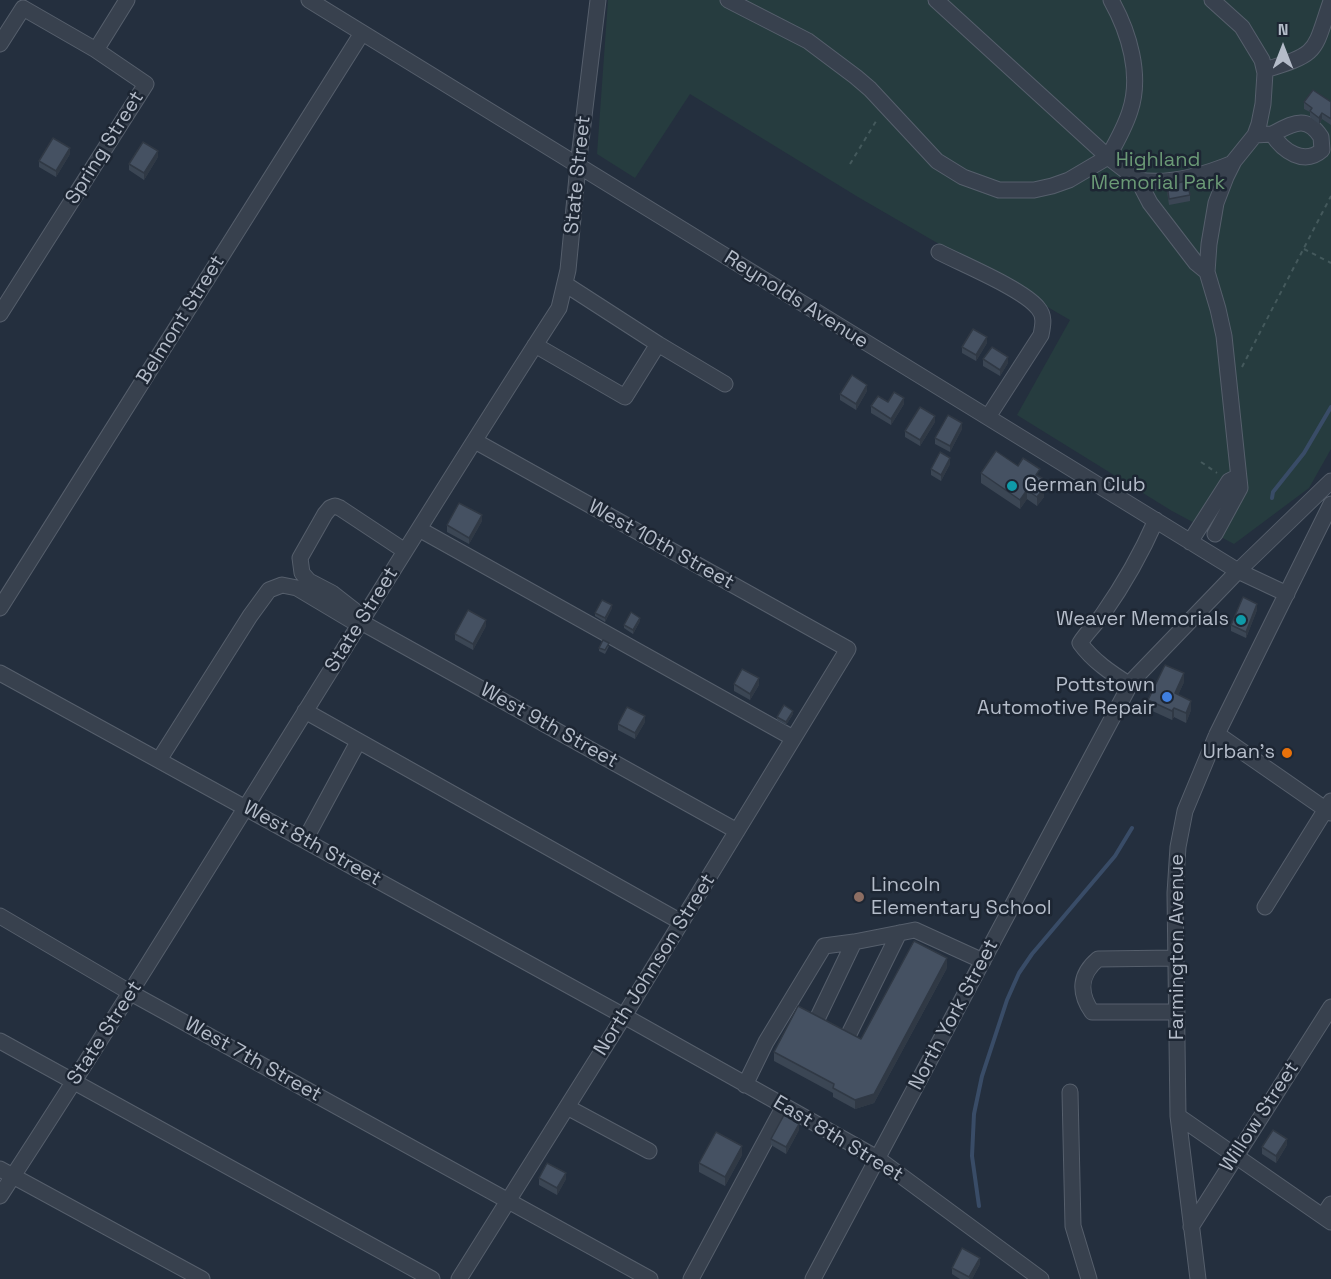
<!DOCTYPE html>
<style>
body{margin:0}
#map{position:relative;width:1331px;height:1279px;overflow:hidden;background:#242f3e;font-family:"Space Grotesk",sans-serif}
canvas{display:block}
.north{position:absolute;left:1253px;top:18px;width:60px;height:60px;-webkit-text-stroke:4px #1d2633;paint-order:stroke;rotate:0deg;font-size:16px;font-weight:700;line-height:24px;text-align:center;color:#b4bcc9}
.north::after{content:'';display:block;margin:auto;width:21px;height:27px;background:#b4bcc9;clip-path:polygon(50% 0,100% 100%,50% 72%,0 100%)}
</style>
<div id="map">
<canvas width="1331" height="1279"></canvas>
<div class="north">N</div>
</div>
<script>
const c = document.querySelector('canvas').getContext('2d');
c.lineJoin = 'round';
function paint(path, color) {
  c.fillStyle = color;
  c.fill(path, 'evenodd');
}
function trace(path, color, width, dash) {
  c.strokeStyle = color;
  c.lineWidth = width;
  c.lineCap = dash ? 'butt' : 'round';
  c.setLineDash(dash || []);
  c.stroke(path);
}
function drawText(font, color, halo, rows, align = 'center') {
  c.font = font + ' "Space Grotesk",sans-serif';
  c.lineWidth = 5;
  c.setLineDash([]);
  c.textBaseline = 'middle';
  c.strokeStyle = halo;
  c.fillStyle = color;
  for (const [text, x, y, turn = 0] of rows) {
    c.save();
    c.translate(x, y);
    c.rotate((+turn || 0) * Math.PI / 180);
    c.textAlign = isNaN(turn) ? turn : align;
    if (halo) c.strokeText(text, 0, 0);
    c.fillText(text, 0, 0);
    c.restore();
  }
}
paint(new Path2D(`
 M608 0H1331V449L1309 488 1234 544 1172 511 1017 415 1070 320 858 197 690 94 635 178 597 154Z`), '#263c3f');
trace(new Path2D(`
 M1272 498 1273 492 1304 453 1331 407
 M979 1206 972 1156 974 1114 982 1076 1007 1000 1019 973 1032 954 1115 856 1132 828`), '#394c67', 4);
const minor = new Path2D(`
 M309 0 1238 571 1287 594
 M728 0 808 41 856 77 870 89 937 161 963 177 999 190H1034L1052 186 1069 180 1108 157 1138 180 1150 203 1196 263 1207 272
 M936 0 1108 157C1116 143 1125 127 1130 111 1142 75 1129 32 1111 0
 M1212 0 1242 27 1262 60 1265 73 1263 104 1259 124 1255 135 1234 161 1226 177 1216 203 1209 244 1207 272 1218 309 1224 336 1240 488 1215 534
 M0 44 23 8 96 50 146 84 0 314
 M96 50 127 0
 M1265 70C1320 53 1313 53 1331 1
 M1255 135 1272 134C1283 151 1304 166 1322 150L1321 137C1306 113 1291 125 1272 134
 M1138 180C1169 185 1204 175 1233 163
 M939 252C962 264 1023 289 1038 308 1045 316 1043 325 1041 335L988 417
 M658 344 725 384
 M535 345 625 397 658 344 565 284
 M419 529 793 738
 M1190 542 1229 481 1237 477
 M0 608 362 33
 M364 618 332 593 309 581 302 573 300 558 325 514 330 508 335 506 340 508 405 551
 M361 622 737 831
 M0 673 624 1016 877 1158 1041 1279
 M1130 685C1111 673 1093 661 1080 643 1087 632 1096 624 1103 614 1124 584 1141 554 1156 520
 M305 711 681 922
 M1217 734 1331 813
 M159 760 250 616 269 590 282 585 297 588 359 625
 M305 840 358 742
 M1265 907 1331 801
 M0 916 131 993 650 1279
 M1176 958 1098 959C1080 974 1078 992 1092 1012H1177
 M818 1017 854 942
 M849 1034 899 933
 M0 1041 432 1279
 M745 1085 766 1042 824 946 854 942 915 930 983 961
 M1070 1092 1073 1226 1089 1279
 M567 1107 649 1151
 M1178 1116 1331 1222
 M0 1169 202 1279
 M0 1196C191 903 369 602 559 308L568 270 578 166 598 0
 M1323 1216 1331 1204
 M1191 1227 1331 1007
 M459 1279 624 1016 848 649 475 441
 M691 1279 784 1106
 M813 1279 1132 681 1238 571 1331 481
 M1198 1279 1178 1116 1175 893 1178 847 1185 811 1217 734 1331 504`);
trace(minor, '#565f6c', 17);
trace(new Path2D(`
 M850 164 878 118
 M1304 249 1331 263
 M1242 367 1331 196
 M1201 462 1217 473`), '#44595c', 2, [4.5, 4.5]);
trace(minor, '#38414e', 15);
paint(new Path2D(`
 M1304 102H1331V125L1322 119 1319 124 1310 117V112L1304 109Z
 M70 154 56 177 39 167V161Z
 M158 157 144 180 129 170V164Z
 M1167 185 1190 195V201L1169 205 1167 191Z
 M987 343 976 361 962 353V347Z
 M983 359 1008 363 1000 376 983 366Z
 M867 391 856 410 840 400V394Z
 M904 404 891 425 871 413V406Z
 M935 422 920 446 905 437V431Z
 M962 429 950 452 935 444V438Z
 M950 464 941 481 931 475V469Z
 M1018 466 1040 477 1044 497 1037 506 1027 499 1020 509 981 483V473Z
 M482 521 469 544 447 532V525Z
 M612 608 605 622 595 616V613Z
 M1257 610 1246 638 1231 631V625Z
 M640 621 633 634 624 628V625Z
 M486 626 473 650 455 640V634Z
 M609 646 605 654 599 651V648Z
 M1184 682 1178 695 1191 710 1186 723 1174 717 1172 720 1148 709V700Z
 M734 684 759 685 750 700 734 691Z
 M793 714 786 725 777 720V717Z
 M645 722 635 739 618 730V724Z
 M947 968 874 1103 855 1109 833 1097V1093L774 1061V1052L861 1039Z
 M799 1130 786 1154 771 1145V1139Z
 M1287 1145 1276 1163 1262 1154V1147Z
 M742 1155 725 1186 699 1172V1163Z
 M539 1178 566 1179 557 1195 539 1185Z
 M980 1264 972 1279H960L952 1274V1268Z`), '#3b4654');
paint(new Path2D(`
 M1322 113V119L1319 124V118Z
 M70 148V154L56 177V171Z
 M158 151V157L144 180V173Z
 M987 337V343L976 361V355Z
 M1008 357V363L1000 376V370Z
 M867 385V391L856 410V404Z
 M904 398V404L891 425V419Z
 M935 416V422L920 446V440Z
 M962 423V429L950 452V446Z
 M950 458V464L941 481V475Z
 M1044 488V497L1037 506V497Z
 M1027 490V499L1020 509V500Z
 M482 515V521L469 544V538Z
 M1257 604V610L1246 638V632Z
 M612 605V608L605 622V618Z
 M640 618V621L633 634V630Z
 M486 620V626L473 650V644Z
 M1184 673V682L1175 702V693Z
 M759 678V685L750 700V694Z
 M1191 701V710L1186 723V713Z
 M1174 708V717L1172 720V711Z
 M793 711V714L786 725V722Z
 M645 716V722L635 739V733Z
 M947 958V968L874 1103 855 1109V1100Z
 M799 1124V1130L786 1154V1147Z
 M1287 1139V1145L1276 1163V1156Z
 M742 1146V1155L725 1186V1177Z
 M566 1173V1179L557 1195V1188Z
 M980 1258V1264L972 1279H969Z`), '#303945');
const building = new Path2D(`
 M1313 90 1331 102V119L1322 113 1319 118 1310 111 1312 108 1304 102Z
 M53 138 70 148 56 171 39 161Z
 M143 142 158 151 144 173 129 164Z
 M1187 181 1190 195 1169 199 1167 185Z
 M973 329 987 337 976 355 962 347Z
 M992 347 1008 357 1000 370 983 359Z
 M852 375 867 385 856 404 840 394Z
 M894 392 904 398 891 419 871 406 878 396 888 402Z
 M920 407 935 416 920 440 905 431Z
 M948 415 962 423 950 446 935 438Z
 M996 451 1018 466 1023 458 1040 469 1036 475 1042 478 1039 482 1044 488 1037 497 1027 490 1020 500 981 473Z
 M940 452 950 458 941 475 931 469Z
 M459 503 482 515 469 538 447 525Z
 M1243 597 1257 604 1246 632 1231 625Z
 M602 600 612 605 605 618 595 613Z
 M468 610 486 620 473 644 455 634Z
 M631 612 640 618 633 630 624 625Z
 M603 640 609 643 605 650 599 648Z
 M1165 665 1184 673 1175 693 1191 701 1186 713 1174 708 1172 711 1148 700Z
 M742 669 759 678 750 694 734 684Z
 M784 705 793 711 786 722 777 717Z
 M627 707 645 716 635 733 618 724Z
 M914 941 947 958 874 1094 855 1100 833 1088 834 1084 774 1052 798 1006 861 1039Z
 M784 1115 799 1124 786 1147 771 1139Z
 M1273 1130 1287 1139 1276 1156 1262 1147Z
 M716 1132 742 1146 725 1177 699 1163Z
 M547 1163 566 1173 557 1188 539 1178Z
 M962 1248 980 1258 969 1277 952 1268Z`);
paint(building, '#455162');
trace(building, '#303945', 1.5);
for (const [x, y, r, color] of [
 [1012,486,6,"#0f9aa8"],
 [1241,620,6,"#0f9aa8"],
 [1167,697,6,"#3f7fe0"],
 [1287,753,6,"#e8710a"],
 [859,897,6,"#8d6e63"]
]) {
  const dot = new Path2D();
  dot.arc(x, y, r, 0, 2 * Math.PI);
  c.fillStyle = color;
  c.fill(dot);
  trace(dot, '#1d2633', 2);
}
drawText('20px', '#b4bcc9', '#1d2633', [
 ["Spring Street",105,148,-58],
 ["State Street",578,175,-84],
 ["Reynolds Avenue",796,300,32],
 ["Belmont Street",181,320,-58],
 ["West 10th Street",661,545,29],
 ["State Street",362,620,-58],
 ["West 9th Street",549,726,29],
 ["West 8th Street",312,844,29],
 ["Farmington Avenue",1178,947,-90],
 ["North Johnson Street",655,965,-58],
 ["North York Street",954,1015,-62],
 ["State Street",105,1033,-57],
 ["West 7th Street",253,1060,29],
 ["Willow Street",1260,1117,-57],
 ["East 8th Street",838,1139,31]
]);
drawText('20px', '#6b9a76', '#1d2633', [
 ["Highland",1158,161],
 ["Memorial Park",1158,184]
]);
drawText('20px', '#b4bcc9', '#1d2633', [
 ["German Club",1024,486,"left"],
 ["Weaver Memorials",1229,620],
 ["Pottstown",1155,686],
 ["Automotive Repair",1155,709],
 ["Urban's",1275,753],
 ["Lincoln",871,886,"left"],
 ["Elementary School",871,909,"left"]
], 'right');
</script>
